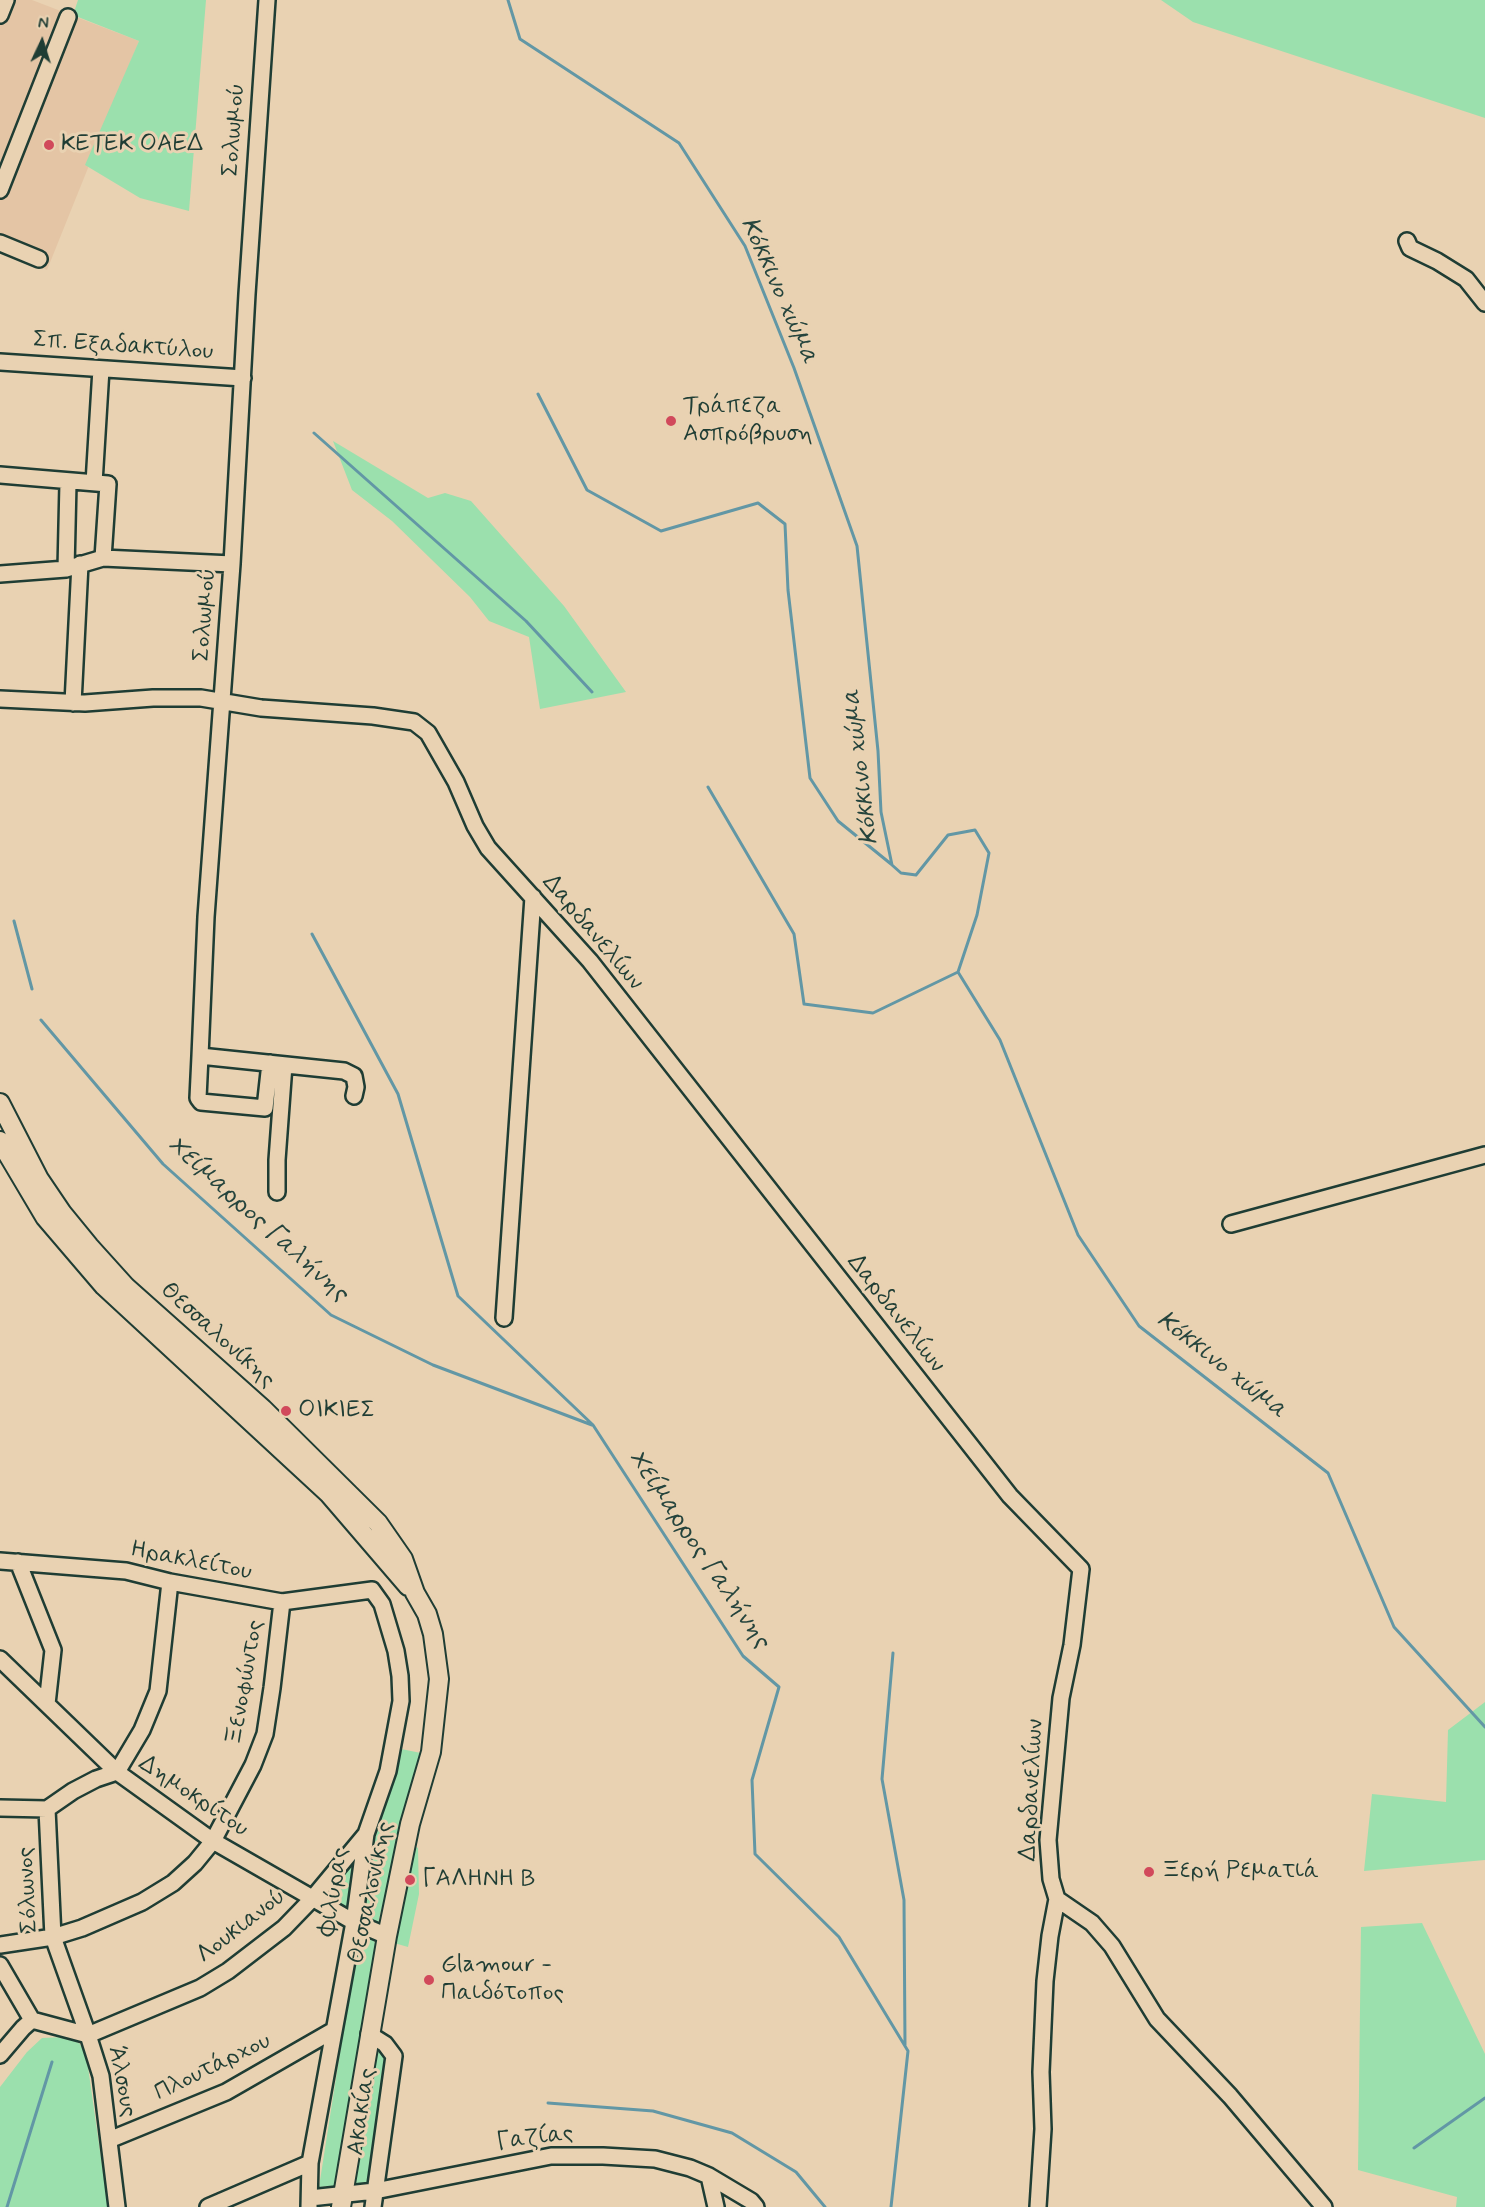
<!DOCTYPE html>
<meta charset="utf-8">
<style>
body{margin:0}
#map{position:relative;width:1485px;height:2207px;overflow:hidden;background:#e9d2b2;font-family:Mynerve,sans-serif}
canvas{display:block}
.north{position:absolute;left:12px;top:12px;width:60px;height:60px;-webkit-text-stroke:4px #e9d2b2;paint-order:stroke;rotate:4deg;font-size:16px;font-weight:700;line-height:24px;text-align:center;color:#1f3d34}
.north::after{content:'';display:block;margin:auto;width:21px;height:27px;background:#1f3d34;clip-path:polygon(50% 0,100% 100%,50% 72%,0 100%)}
</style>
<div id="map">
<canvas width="1485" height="2207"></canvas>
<div class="north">N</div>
</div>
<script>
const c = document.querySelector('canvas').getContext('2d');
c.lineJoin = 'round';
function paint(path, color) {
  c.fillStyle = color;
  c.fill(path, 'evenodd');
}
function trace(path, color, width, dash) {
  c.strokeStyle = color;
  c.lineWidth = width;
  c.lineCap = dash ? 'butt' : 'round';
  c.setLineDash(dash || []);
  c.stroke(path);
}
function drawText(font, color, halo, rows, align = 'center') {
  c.font = font + ' Mynerve,sans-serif';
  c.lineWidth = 6;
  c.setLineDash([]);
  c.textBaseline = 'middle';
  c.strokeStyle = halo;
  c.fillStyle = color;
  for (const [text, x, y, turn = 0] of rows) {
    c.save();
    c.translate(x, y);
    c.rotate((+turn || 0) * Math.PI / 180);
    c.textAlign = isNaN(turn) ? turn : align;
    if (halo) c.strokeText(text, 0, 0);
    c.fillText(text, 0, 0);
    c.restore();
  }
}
paint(new Path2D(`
 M0 0H32L139 41 47 270 0 250Z`), '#e4c5a5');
paint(new Path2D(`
 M78 0H206L189 211 140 198 85 165 139 41 73 15Z
 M1161 0H1485V118L1193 22Z
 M333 441 428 498 445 493 471 501 564 606 626 692 540 709 529 637 489 621 470 597 392 521 352 490Z
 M1485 1702V1860L1364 1871 1372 1794 1446 1802 1448 1730Z
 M401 1749 421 1753 378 1923 363 1918 373 1845Z
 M416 1847 418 1848 419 1894 408 1947 394 1943 412 1853Z
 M359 1853 351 1911 325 1898Z
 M1422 1923 1485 2054V2207H1456L1457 2197 1358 2170 1361 1927Z
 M368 1935 374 1940 376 1947 337 2186 319 2187 357 1943 364 1936Z
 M64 2037 79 2043 86 2053 108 2207H0V2087L27 2052 42 2038Z
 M376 2045 390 2059 371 2184 352 2186Z`), '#9be0ad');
trace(new Path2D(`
 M508 0 520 39 679 143 745 246 794 368 857 546 878 751 881 812 892 865 901 873 916 875 948 835 975 830 989 853 977 915 958 972 1000 1040 1078 1235 1139 1326 1328 1473 1394 1627 1485 1727
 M538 394 587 490 661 531 758 503 785 524 788 590 810 778 838 821 891 864
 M314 433 526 621 592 692
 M708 787 794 934 804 1004 873 1013 958 972
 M14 921 32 989
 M312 934 398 1094 458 1296 593 1425 743 1656 779 1687 752 1780 755 1854 839 1937 908 2051 891 2207
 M41 1020 163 1164 331 1315 433 1365 592 1425
 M893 1653 882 1779 904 1900 905 2045
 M548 2103 653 2111 732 2133 796 2172 825 2207
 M1414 2148 1485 2098
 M7 2207 52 2062`), '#6297a5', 3);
const minor = new Path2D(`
 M267 0 247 294 232 564 206 917 200 1056 344 1071 354 1076 356 1087 354 1096
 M0 15 6 0
 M0 190 68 17
 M1407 241 1410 248 1437 261 1466 279 1485 303
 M0 243 39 259
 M0 362 243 378
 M0 475 108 484 103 558
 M94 483 101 369
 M66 569 68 483
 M0 574 66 569 103 558 232 564
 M0 699 85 703 153 698H201L261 708 373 716 414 722 428 733 456 782 475 826 488 848 590 961 1010 1496 1081 1569 1072 1645 1061 1698 1048 1840 1051 1879 1057 1899 1050 1936 1045 1981 1041 2072 1043 2129 1038 2207
 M73 703 80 564
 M200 1056 198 1098 201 1102 265 1108 270 1063
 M277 1192V1160L284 1065
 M1231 1224 1485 1155
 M504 1318 533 897
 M0 1561 126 1571 170 1582 282 1602 372 1590 382 1604 396 1651 400 1676 401 1701 388 1771 366 1834 354 1922 310 2163 309 2207
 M18 1562 53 1650 47 1704
 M0 1659 117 1772 213 1841 354 1922 387 1936
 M0 1808 47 1809 73 1791 96 1779 117 1772 142 1730 158 1691 170 1582
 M47 1809 53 1937 88 2035 200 1988 228 1971 284 1928 312 1899 366 1834
 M1057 1899 1092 1923 1112 1946 1157 2019 1230 2096 1324 2207
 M0 1945 53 1937 82 1928 142 1902 173 1883 195 1863 213 1841 253 1765 265 1734 272 1688 282 1602
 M0 1965 32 2020
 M369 2034 385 2044 394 2056 373 2207
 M0 2055 23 2028 32 2020 88 2035 101 2076 117 2207
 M109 2140 226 2092 334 2030
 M709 2176 716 2207
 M310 2198 375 2191 551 2156H603L655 2159 690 2168 709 2176 751 2201 756 2207
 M208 2207 310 2163`);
const major = new Path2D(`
 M0 1103 39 1179 62 1213 89 1246 126 1287 263 1409 378 1523 403 1559 415 1593 427 1614 433 1634 439 1679 431 1752 410 1824 387 1936 341 2207
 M0 1141 45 1217 104 1286 329 1494 408 1586`);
trace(minor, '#1f3d34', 20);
trace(major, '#1f3d34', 22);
trace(minor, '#e9d2b2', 15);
trace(major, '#e9d2b2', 18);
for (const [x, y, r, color] of [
 [49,145,6,"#d1495b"],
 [671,421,6,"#d1495b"],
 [286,1411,6,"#d1495b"],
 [1149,1872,6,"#d1495b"],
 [410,1880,6,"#d1495b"],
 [429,1980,6,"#d1495b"]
]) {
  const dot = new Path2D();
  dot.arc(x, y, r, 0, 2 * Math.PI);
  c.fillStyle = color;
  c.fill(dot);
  trace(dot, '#e9d2b2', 2);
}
drawText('24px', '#1f3d34', '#e9d2b2', [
 ["Σολωμού",235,130,-86],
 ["Σπ. Εξαδακτύλου",123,347,4],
 ["Σολωμού",206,615,-86],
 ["Δαρδανελίων",592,933,50],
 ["Δαρδανελίων",895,1314,52],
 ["Θεσσαλονίκης",217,1336,42],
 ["Ηρακλείτου",191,1562,11],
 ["Ξενοφώντος",246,1683,-80],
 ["Δαρδανελίων",1033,1790,-87],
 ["Δημοκρίτου",193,1797,34],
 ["Σόλωνος",29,1890,-93],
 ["Φιλύρας",335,1892,-81],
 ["Θεσσαλονίκης",372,1893,-78],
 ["Λουκιανού",242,1927,-38],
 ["Πλουτάρχου",213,2068,-26],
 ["Άλσους",121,2082,79],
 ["Ακακίας",363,2112,-82],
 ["Γαζίας",535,2139,-7]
]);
drawText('24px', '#1f3d34', '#e9d2b2', [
 ["ΚΕΤΕΚ ΟΑΕΔ",61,145],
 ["Τράπεζα",683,407],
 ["Ασπρόβρυση",683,435],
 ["ΟΙΚΙΕΣ",298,1411],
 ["Ξερή Ρεματιά",1161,1872],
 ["ΓΑΛΗΝΗ Β",422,1880],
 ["Glamour -",441,1966],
 ["Παιδότοπος",441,1994]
], 'left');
drawText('italic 26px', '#25443d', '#e9d2b2', [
 ["Κόκκινο χώμα",778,291,66],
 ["Κόκκινο χώμα",862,767,-97],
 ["Χείμαρρος Γαλήνης",257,1220,42],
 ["Κόκκινο χώμα",1221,1366,38],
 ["Χείμαρρος Γαλήνης",698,1550,56]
]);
</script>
